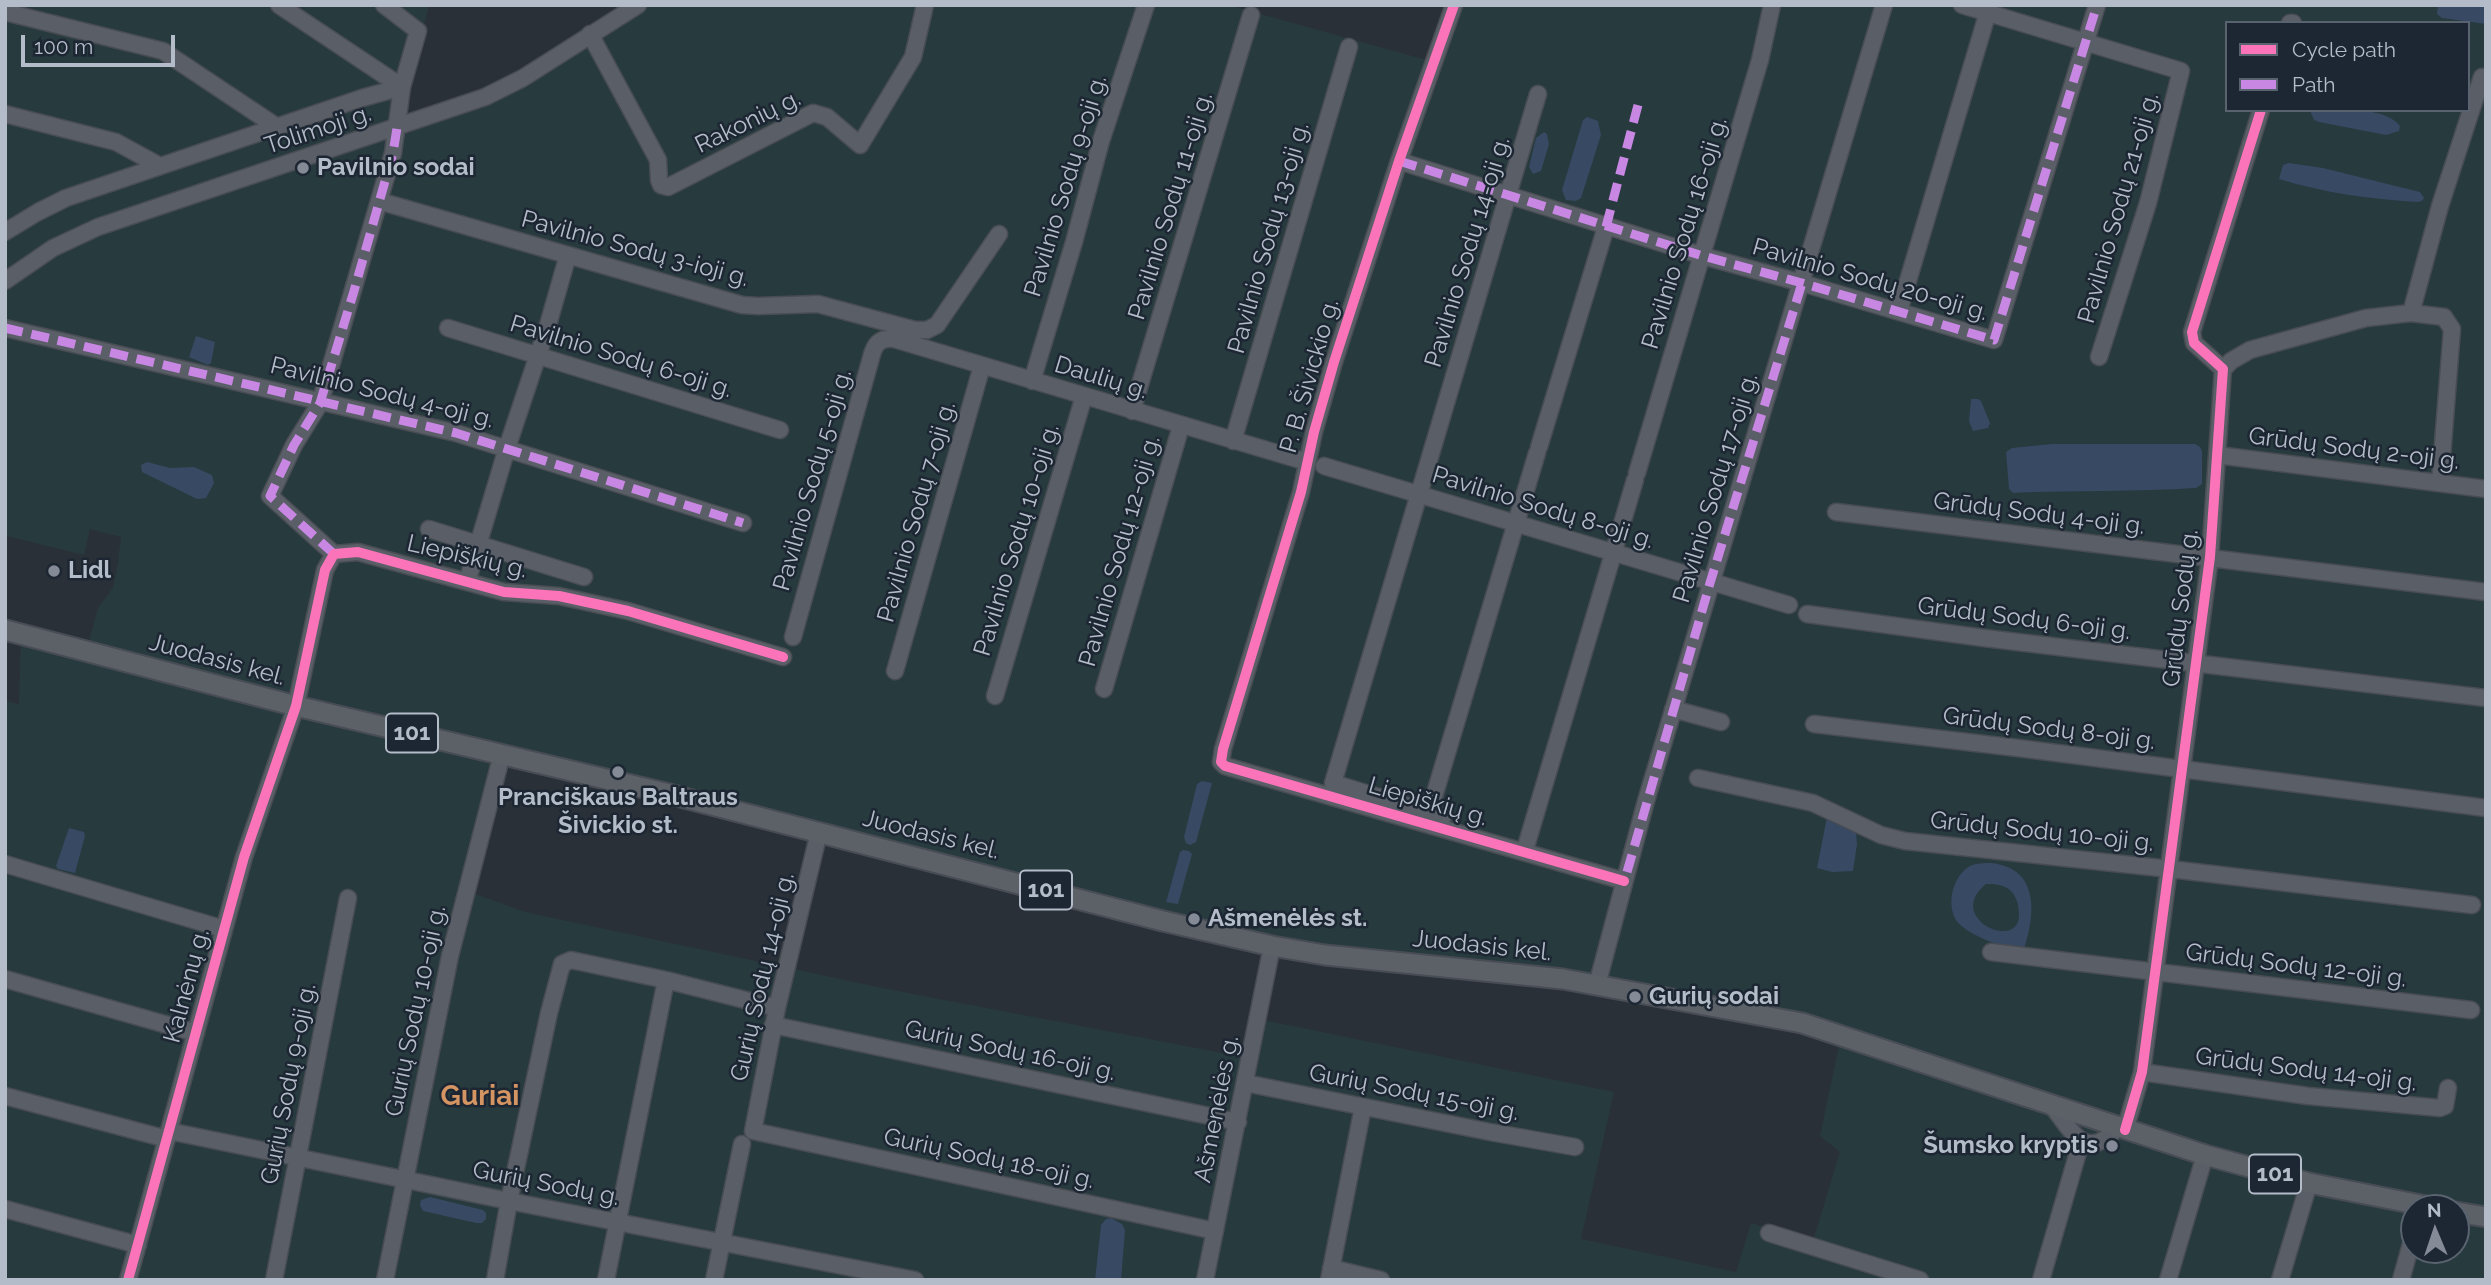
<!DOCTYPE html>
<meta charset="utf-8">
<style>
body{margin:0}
#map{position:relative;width:2491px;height:1285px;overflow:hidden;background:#2a3038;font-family:Raleway,sans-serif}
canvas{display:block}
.frame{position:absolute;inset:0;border:7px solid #b4bcc9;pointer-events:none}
.legend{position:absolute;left:2225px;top:21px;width:245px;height:91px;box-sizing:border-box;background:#1d2633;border:2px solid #59626f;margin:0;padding:9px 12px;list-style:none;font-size:21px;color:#b4bcc9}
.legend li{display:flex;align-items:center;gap:14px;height:35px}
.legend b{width:35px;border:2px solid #59626f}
.north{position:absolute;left:2400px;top:1194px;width:70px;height:70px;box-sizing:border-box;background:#1d2633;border:2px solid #59626f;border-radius:50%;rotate:358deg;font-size:19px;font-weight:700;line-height:28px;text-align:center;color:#b4bcc9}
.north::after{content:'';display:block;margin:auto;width:24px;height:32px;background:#848b96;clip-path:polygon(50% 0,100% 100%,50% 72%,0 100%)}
.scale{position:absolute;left:21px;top:35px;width:154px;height:32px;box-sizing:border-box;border:4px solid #b4bcc9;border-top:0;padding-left:9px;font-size:21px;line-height:24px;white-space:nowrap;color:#b4bcc9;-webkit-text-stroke:5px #1d2633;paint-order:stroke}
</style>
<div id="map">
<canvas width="2491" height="1285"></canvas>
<div class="frame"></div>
<ul class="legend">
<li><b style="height:9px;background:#fb73b8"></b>Cycle path</li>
<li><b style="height:9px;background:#c787e3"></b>Path</li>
</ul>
<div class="north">N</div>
<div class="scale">100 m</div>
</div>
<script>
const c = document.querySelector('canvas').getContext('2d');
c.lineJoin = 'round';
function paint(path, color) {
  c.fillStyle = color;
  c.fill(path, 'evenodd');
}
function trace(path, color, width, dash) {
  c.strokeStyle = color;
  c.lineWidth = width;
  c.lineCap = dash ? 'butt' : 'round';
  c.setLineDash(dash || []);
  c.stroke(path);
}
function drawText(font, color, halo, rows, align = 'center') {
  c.font = font + ' Raleway,sans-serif';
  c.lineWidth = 5;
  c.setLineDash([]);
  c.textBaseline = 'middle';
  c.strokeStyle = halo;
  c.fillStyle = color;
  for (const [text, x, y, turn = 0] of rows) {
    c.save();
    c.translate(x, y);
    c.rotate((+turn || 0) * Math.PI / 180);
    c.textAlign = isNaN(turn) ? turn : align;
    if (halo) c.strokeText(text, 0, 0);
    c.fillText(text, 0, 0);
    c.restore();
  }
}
paint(new Path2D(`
 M5 5H429L404 105 410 116 500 82 621 5H1228L1441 64 1460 5H2486V1209L2290 1169 2204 1147 1798 1014 1610 977 1306 947 88 645 98 608 113 588 118 562 121 537 90 529 84 555 7 536 5 532ZM2227 23H2468V110H2227ZM2195 444 2066 490 2013 493 2129 445Z
 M21 640 504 762 470 892 525 912 892 990 1254 1059 1263 1020 1614 1092 1581 1239 1736 1272 1751 1223 1813 1241 1840 1152 1820 1136 1840 1041 2414 1211V1250H2456V1219L2486 1224V1280H5V701L19 704Z`), '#273a3e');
paint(new Path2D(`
 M2438 5H2486V24L2442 18 2437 14Z
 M2310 110C2334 110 2384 105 2400 126L2399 131 2386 135 2319 122 2314 120Z
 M1587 117 1598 121 1601 135 1581 198 1576 201 1566 200 1562 190 1583 120Z
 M1544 132 1547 134 1549 144 1541 171 1533 174 1529 167 1536 138Z
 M2289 163 2323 168 2420 192 2424 198 2422 201 2417 202C2369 199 2325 193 2279 179L2283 165Z
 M196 336 215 342 211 363 208 365 189 357Z
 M1971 399H1978L1981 401 1990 423 1988 428 1973 431 1969 421Z
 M2052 444H2195L2200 447 2202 451V484L2196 488C2135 492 2074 490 2013 493L2009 489 2006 452 2012 448Z
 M147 462 170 468 194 467 212 475 214 483 206 498 197 499 142 472 141 465Z
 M1202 781 1212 783 1196 842 1190 845 1186 843 1184 837 1197 784Z
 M1827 817 1856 832 1857 844 1853 871 1832 872 1817 868Z
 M69 828 84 832 85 836 75 873 58 869 56 866Z
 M1183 850 1189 851 1192 854 1178 904 1166 902 1167 899 1180 852Z
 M1991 863C2039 868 2036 913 2024 949 2007 950 1966 935 1956 920 1946 903 1953 876 1970 866 1976 863 1985 863 1991 863ZM1986 884C2007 883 2019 892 2019 915 2019 952 1944 918 1986 884Z
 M430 1197 483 1210 486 1213V1219L482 1223H476L423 1211 420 1205 421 1200Z
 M1111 1218 1122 1224 1125 1230 1121 1280H1095L1101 1225 1106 1219Z`), '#384963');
const minor = new Path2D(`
 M279 5 402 87
 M1454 5 1399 161 1334 362 1314 432 1301 492 1223 749 1221 762 1225 766 1624 881
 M1962 5 2181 71 2148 203 2099 357
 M5 12 163 51 277 127
 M2290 23H2293
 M590 34 658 160 659 180 661 185 668 187 813 113 827 117 860 145 913 57 925 5
 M5 114 116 142 160 166
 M1399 161 1703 256 1802 283 1994 340 2097 5
 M379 201 742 305 758 306 818 304 915 330H927L937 325 999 234
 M5 232 38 212 66 198 362 98 402 87
 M5 281 53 248 98 227 485 97 523 78 638 5
 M1899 311 1990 5
 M2411 313 2444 317 2452 329 2440 482
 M5 328 456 433 743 523
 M448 328 780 430
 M2223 369 2231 361 2250 350 2366 318 2411 313 2440 206 2482 77
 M1032 381 1074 242 1101 141 1146 5
 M1132 411 1251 15
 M1233 441 1349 47
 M1539 447 1606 227
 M2217 455 2486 489
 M1324 466 1789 605
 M1637 473 1760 60 1772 5
 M1836 512 2486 592
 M429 529 584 577
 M334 554 270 496 294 445 320 403 393 153 402 87 418 31 384 5
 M467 582 507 448 548 325 568 255
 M1807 614 1984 638 2486 698
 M793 637 871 358C874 345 879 337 894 339L1307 462
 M895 671 982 366
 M1104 689 1181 426
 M995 696 1084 396
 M1673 709 1721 722
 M1814 724 2018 748 2486 808
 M1698 778 1813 803 1881 835 1905 841 2170 869 2472 905
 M1429 813 1537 453
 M1443 817 1333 783 1538 94
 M819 832 777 1008 753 1131 1215 1231
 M1527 843 1635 480
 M5 864 224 929
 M1991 952 2471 1010
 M5 979 196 1033
 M1597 985 1646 801 1884 5
 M773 1025 1238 1122
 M2142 1072 2308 1096 2440 1108 2445 1106 2448 1088
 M1245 1083 1490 1132 1575 1147
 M5 1096 167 1139
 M2052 1106C2072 1131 2086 1163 2117 1128
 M2125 1130 2142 1072 2210 557 2223 369 2194 343 2192 332 2261 110
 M169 1131 509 1201 915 1280
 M5 1209 138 1245
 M1769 1233 1920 1280
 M1331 1268 1381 1280
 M128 1280 244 857 296 706 325 570 334 554 358 552 504 592 559 596 628 611 783 657
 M274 1280 348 898
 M385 1280 450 956 502 754
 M495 1280 509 1201 549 1013 562 964 571 960 666 980 777 1008
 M606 1280 666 980
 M714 1280 742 1144
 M1205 1280 1272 946
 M1329 1280 1363 1107
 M2041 1280 2081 1142
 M2168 1280 2205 1155
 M2280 1280 2309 1183
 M2401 1280 2414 1233`);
const major = new Path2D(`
 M5 630 296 706 665 793 1163 921 1272 946 1325 955 1563 979 1802 1023 2205 1155 2309 1183 2436 1208
 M2456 1212 2486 1217`);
trace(minor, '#484c53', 19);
trace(major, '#484c55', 23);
trace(minor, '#5a5e66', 16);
trace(major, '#5c6168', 19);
trace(new Path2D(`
 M1399 161 1703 256 1802 283 1994 340 2097 5
 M1606 227 1638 105
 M5 328 456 433 743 523
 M334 554 270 496 294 445 320 403 354 291 393 153 397 128
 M1627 872 1710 583 1802 283`), '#c787e3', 9, [18, 9]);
trace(new Path2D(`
 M1454 5 1399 161 1334 362 1314 432 1301 492 1223 749 1221 762 1225 766 1624 881
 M2125 1130 2142 1072 2210 557 2223 369 2194 343 2192 332 2261 110
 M128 1280 244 857 296 706 325 570 334 554 358 552 504 592 559 596 628 611 783 657`), '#fb73b8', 10);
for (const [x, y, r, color] of [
 [303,168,7,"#848b96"],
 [54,571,7,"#848b96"],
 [618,772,7,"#848b96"],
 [1194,919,7,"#848b96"],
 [1635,997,7,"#848b96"],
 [2112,1146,7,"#848b96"]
]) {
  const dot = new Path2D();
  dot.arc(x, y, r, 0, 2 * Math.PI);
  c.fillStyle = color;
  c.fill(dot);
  trace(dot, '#1d2633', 2.5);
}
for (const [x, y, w] of [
 [412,733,52],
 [1046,890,52],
 [2275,1174,52]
]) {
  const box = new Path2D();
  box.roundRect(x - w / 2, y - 19.5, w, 39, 5);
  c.fillStyle = '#1d2633';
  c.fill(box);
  trace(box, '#b4bcc9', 2);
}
drawText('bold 23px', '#b4bcc9', null, [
 ["101",412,733],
 ["101",1046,890],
 ["101",2275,1174]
]);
drawText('24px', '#b4bcc9', '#1d2633', [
 ["Rakonių g.",748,122,-26],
 ["Tolimoji g.",318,130,-18],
 ["Pavilnio Sodų 9-oji g.",1066,186,-73],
 ["Pavilnio Sodų 11-oji g.",1171,206,-73],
 ["Pavilnio Sodų 21-oji g.",2119,208,-74],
 ["Pavilnio Sodų 16-oji g.",1685,233,-73],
 ["Pavilnio Sodų 13-oji g.",1269,238,-74],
 ["Pavilnio Sodų 3-ioji g.",635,249,15],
 ["Pavilnio Sodų 14-oji g.",1468,252,-73],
 ["Pavilnio Sodų 20-oji g.",1870,280,16],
 ["Pavilnio Sodų 6-oji g.",621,357,17],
 ["P. B. Šivickio g.",1310,376,-74],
 ["Daulių g.",1101,378,17],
 ["Pavilnio Sodų 4-oji g.",382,393,14],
 ["Grūdų Sodų 2-oji g.",2354,449,7],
 ["Pavilnio Sodų 5-oji g.",813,480,-74],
 ["Pavilnio Sodų 17-oji g.",1716,488,-73],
 ["Pavilnio Sodų 8-oji g.",1543,508,17],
 ["Pavilnio Sodų 7-oji g.",917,512,-74],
 ["Grūdų Sodų 4-oji g.",2039,514,7],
 ["Pavilnio Sodų 10-oji g.",1017,540,-73],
 ["Pavilnio Sodų 12-oji g.",1120,551,-74],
 ["Liepiškių g.",467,557,13],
 ["Grūdų Sodų g.",2181,608,-83],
 ["Grūdų Sodų 6-oji g.",2024,619,7],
 ["Juodasis kel.",217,660,15],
 ["Grūdų Sodų 8-oji g.",2049,729,7],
 ["Liepiškių g.",1428,802,16],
 ["Grūdų Sodų 10-oji g.",2042,832,6],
 ["Juodasis kel.",931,835,14],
 ["Juodasis kel.",1482,946,6],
 ["Grūdų Sodų 12-oji g.",2296,966,7],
 ["Gurių Sodų 14-oji g.",763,977,-77],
 ["Kalnėnų g.",187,986,-75],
 ["Gurių Sodų 10-oji g.",416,1011,-78],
 ["Gurių Sodų 16-oji g.",1010,1051,12],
 ["Grūdų Sodų 14-oji g.",2306,1070,7],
 ["Gurių Sodų 9-oji g.",289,1084,-79],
 ["Gurių Sodų 15-oji g.",1414,1093,11],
 ["Ašmenėlės g.",1217,1109,-79],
 ["Gurių Sodų 18-oji g.",989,1159,12],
 ["Gurių Sodų g.",546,1184,11]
]);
drawText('bold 24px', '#b4bcc9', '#1d2633', [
 ["Pavilnio sodai",317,168],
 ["Lidl",68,571],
 ["Pranciškaus Baltraus",618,798,"center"],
 ["Šivickio st.",618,826,"center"],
 ["Ašmenėlės st.",1208,919],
 ["Gurių sodai",1649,997],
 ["Šumsko kryptis",2098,1146,"right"]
], 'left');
drawText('bold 28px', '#d59563', '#1d2633', [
 ["Guriai",480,1097]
]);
</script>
